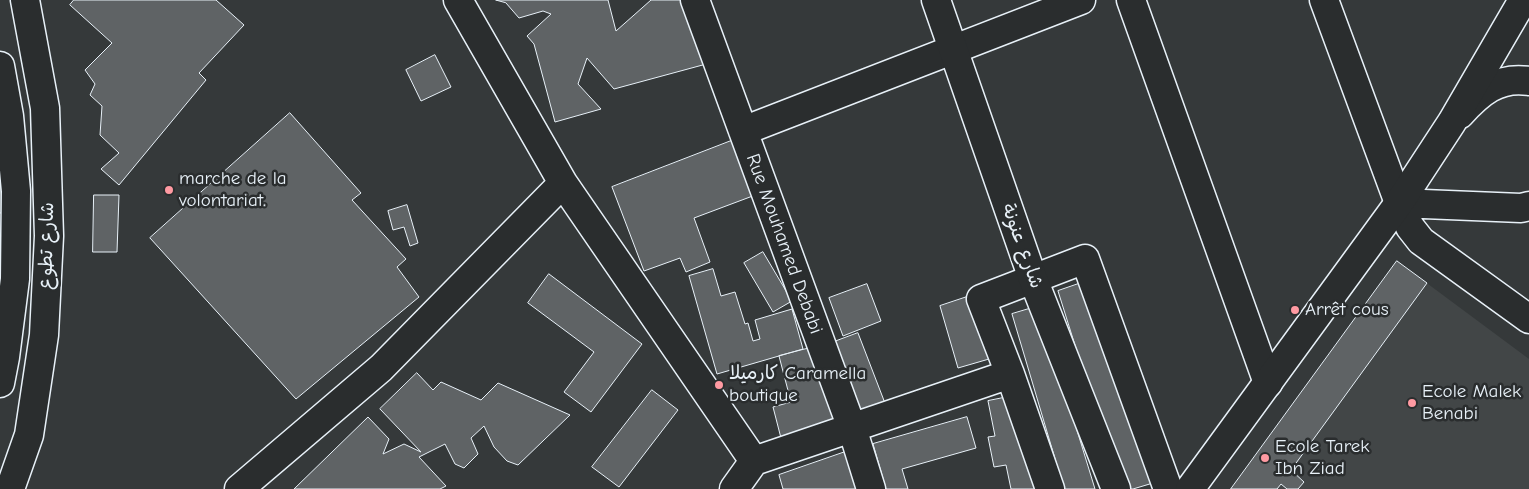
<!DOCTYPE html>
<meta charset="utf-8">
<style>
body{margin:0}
canvas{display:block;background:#35393a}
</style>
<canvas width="1529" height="489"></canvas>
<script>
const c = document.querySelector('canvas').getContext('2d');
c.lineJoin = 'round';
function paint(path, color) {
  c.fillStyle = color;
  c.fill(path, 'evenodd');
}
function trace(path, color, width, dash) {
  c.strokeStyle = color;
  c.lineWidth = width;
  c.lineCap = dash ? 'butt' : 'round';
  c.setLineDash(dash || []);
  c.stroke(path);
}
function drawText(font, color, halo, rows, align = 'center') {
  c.font = font + ' "Comic Neue","Playpen Sans Arabic",sans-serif';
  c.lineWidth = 5;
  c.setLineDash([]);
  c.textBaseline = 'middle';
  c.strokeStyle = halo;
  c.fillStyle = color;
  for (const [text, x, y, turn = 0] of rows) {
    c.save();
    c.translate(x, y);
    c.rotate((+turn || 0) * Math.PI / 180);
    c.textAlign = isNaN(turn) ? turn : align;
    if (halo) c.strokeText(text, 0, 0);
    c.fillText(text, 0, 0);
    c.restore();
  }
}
paint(new Path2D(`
 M1397 261 1529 359V489H1231Z`), '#424647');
const building = new Path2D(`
 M74 0H216L244 25 199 73 206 80 119 185 101 169 119 153 100 135 102 106 90 95 95 84 85 70 112 43 70 5Z
 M496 0H608L616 31 651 0H694L710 63 614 89 587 58 578 84 601 109 555 122 534 44 527 36 551 14 543 11 519 18 506 3Z
 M435 55 451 87 421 101 406 70Z
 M290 113 361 193 352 200 406 259 397 267 419 297 296 399 150 238Z
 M744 136 758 194 694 218 710 262 686 272 680 258 644 271 612 187Z
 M0 176 3 213H0Z
 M94 195H119L117 252H93Z
 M407 205 418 243 410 246 404 227 393 230 388 211Z
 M763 252 792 301 773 312 744 263Z
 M1397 261 1427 283 1291 470 1304 482 1298 489H1287L1281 484 1277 489H1231Z
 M713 269 721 296 735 292 745 324 748 323 753 341 760 339 755 320 792 309 803 349 717 374 689 276Z
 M549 274 642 344 591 412 564 392 594 352 528 303Z
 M1090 280 1153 483 1133 489H1120L1058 291Z
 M867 284 881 321 843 336 829 298Z
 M970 296 989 359 958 368 940 306Z
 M1039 306 1095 489H1064L1012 314Z
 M858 333 888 411 864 420 834 342Z
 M814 347 850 424 782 442 773 407 791 402 779 356Z
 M417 373 433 390 441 382 481 400 498 383 570 415 518 465 507 461 494 447 484 426 471 438 478 454 464 468 455 464 445 444 419 457 446 486 440 489H294L368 417 389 439 383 454 404 444 421 452 380 409Z
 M652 390 678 410 619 487 592 467Z
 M1018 395 1035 489H1011L1006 465 994 467 988 437 995 436 988 401Z
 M967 417 976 448 902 469 908 489H886L873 444Z
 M848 451 870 489H783L779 475Z`);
paint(building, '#5f6365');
trace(building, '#e8f1f8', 1);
const street = new Path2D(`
 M458 0 563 183 754 461
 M695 0 852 428 871 489
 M1131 0 1268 383
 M1324 0 1399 203 1410 227 1421 241 1529 319
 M1460 114C1479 93 1498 76 1529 81
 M743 131 1081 0
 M1399 203 1521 208 1529 206
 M239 489 381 368 563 183
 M734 489 754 461 1010 374
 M1050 489 1010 374 981 299 1085 259 1168 489`);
const secondary = new Path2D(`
 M936 0 1033 279 1116 489
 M0 66 9 116 16 191 15 279 5 357 0 383
 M10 489 29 435 44 335 49 236 45 108 25 0
 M1190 489 1399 203 1452 122 1523 0`);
trace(street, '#e8f1f8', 31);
trace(secondary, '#e8f1f8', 31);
trace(street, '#2a2d2e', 28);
trace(secondary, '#2a2d2e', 28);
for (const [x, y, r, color] of [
 [169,190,5,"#ff9aa2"],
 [1295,310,5,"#ff9aa2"],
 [719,385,5,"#ff9aa2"],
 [1412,403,5,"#ff9aa2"],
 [1265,458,5,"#ff9aa2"]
]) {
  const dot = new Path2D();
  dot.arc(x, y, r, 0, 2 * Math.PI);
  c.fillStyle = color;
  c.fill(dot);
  trace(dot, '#2a2d2e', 2);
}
drawText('19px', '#e8f1f8', '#2a2d2e', [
 ["marche de la",179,179],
 ["volontariat.",179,201],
 ["Arrêt cous",1305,310],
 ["كارميلا Caramella",729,374],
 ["boutique",729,396],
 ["Ecole Malek",1422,392],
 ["Benabi",1422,414],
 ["Ecole Tarek",1275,447],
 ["Ibn Ziad",1275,469]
], 'left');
drawText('19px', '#e8f1f8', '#2a2d2e', [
 ["Rue Mouhamed Debabi",784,244,70],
 ["شارع تطوع",47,246,-89],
 ["شارع عنونة",1022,246,70]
]);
</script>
